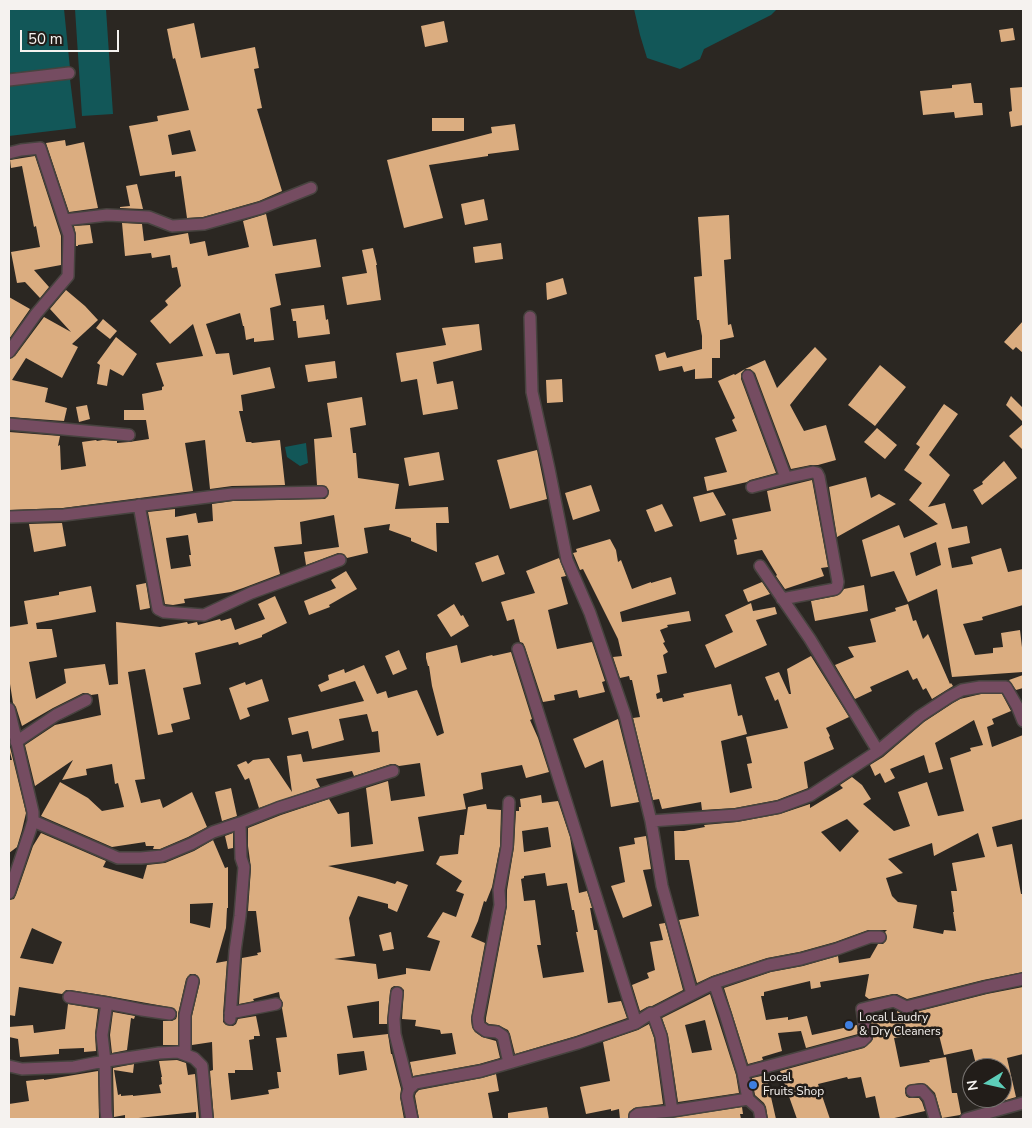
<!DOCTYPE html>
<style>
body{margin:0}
#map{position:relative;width:1032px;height:1128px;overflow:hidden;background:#2b2722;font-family:"Nunito Sans",sans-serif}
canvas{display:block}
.frame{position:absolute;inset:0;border:10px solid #f5f2ef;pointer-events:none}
.north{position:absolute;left:962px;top:1058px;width:50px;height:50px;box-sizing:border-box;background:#221d19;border:1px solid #76726f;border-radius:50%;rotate:261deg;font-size:14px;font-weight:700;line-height:20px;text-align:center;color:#f5f2ef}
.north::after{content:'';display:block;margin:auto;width:18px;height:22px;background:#5dceb9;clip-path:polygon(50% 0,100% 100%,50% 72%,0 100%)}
.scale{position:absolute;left:20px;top:30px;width:99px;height:22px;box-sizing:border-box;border:2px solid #f5f2ef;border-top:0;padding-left:6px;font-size:15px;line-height:18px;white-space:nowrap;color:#f5f2ef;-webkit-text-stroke:4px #221d19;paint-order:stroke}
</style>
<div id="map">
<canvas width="1032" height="1128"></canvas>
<div class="frame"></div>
<div class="north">N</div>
<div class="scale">50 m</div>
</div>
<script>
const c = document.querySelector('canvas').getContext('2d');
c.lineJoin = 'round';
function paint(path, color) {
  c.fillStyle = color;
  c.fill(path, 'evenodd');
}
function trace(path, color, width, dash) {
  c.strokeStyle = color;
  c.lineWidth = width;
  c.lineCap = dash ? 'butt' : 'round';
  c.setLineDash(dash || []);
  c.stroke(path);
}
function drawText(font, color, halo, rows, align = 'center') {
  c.font = font + ' "Nunito Sans",sans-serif';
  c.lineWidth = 5;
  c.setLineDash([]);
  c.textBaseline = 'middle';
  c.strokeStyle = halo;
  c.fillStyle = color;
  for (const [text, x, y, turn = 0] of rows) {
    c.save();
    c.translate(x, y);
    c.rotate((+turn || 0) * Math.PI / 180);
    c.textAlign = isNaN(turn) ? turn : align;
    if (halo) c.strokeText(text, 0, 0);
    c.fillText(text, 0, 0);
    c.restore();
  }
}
paint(new Path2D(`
 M9 9H64L70 68 9 73Z
 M75 9H106L113 114 82 116Z
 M634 9H777L771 15 704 49 700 59 680 69 647 58 640 35Z
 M70 79 76 128 9 136V86Z
 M306 443 308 463 300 466 287 457 285 447Z`), '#125758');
paint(new Path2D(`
 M444 21 448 42 425 47 421 26Z
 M194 23 201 58 255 47 259 68 254 69 262 108 257 109 282 191 259 201 203 217 187 218 181 176 175 177V171L140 176 129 126 158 121 157 116 189 110 175 58 173 59 167 29ZM190 130 196 151 172 155 168 135Z
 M1013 28 1015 40 1001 42 999 30Z
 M971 83 974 103H982L983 115 955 118 954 112 923 115 920 91 952 88V85Z
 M1023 87V125L1011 127 1009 112 1012 111 1010 88Z
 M432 118H464V131H432Z
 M515 124 519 150 488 154V156L429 165 443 218 404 228 387 160 492 133 491 127Z
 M65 140 66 146 84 142 98 208 69 212 46 143Z
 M35 156 61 236V265L34 270 49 287 40 298 25 282 17 283 11 252 40 247 36 226 34 227 22 166 11 168 10 160Z
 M137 184 143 209 120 208V207L130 206 126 186Z
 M484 199 488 220 465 225 461 204Z
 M266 214 273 246 316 239 321 267 275 274 281 305 270 308 274 340 254 342V338L246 340 244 326H243L240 313 206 324 216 354 229 353 233 375 270 367 275 388 241 395 243 411H239L246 442H251L252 443 280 440 285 485 232 486 210 489 205 440 185 443 193 491 63 508 9 510V432L60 436 58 446 60 445 61 470 86 466 82 442 96 440 97 441 103 440 117 441V443L129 442 149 439 146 420H124V410H144L142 394 162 390V387L164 386 156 363 203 356 193 324 170 344 150 321 168 305 165 301 181 286 177 267 172 268 170 255 152 258 151 253 125 256 122 223 142 224 144 241 188 233 190 244 205 241 208 256 249 247 243 221Z
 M729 215 731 259 724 260 728 325 731 324 734 337 720 340V358H712V378L695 379V369L684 372 682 366 659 371 655 355 665 352 667 358 702 349V336L699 320H697L694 277 702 276 698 217Z
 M90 225 93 243 78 245V246H76V235L74 226Z
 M501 243 503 259 475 263 473 247Z
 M373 248 377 265H376L381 300 347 305 342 277 367 273 362 250Z
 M563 278 567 294 547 300 546 283Z
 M66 290 85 306 98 320 72 344 78 347 62 378 26 358 12 380 48 388 45 402 67 408 64 421 9 417V359L15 356 44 317 71 332 50 309Z
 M9 297 30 309 9 339Z
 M324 305 326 320 328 319 330 334 298 338 296 321H293L291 309Z
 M103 319 117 331 110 339 96 328Z
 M1023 321V353L1016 347 1013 350 1004 342Z
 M479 324 482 350 433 362 437 384 453 381 458 409 423 415 417 379 401 382 396 353 446 345 442 328Z
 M116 337 137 354 123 376 110 369 107 386 97 384 100 365 97 363Z
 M815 347 827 359 790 405 804 431 826 425 836 460 818 465H811L791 469 755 373 750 369H745L765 360 777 388Z
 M335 361 337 378 308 382 305 365Z
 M880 365 906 387 875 426 848 405Z
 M745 369 741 374V379L776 473 750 480 747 482 707 491 704 477 727 472 715 438 737 431 732 420 735 418 718 381 734 374 735 375Z
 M562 379 563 402 547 403 546 380Z
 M1011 396 1023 408V422L1006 405Z
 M362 397 366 425 350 428 353 453H356L358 478 399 484 395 509 448 507 449 523H436L437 552 411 541V538L389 530 390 524 364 528 368 553 347 558 344 554 338 553 306 565 304 552 339 547 334 515 300 522 302 544 274 547 280 574 243 588 231 592 184 599 185 603 173 605 165 604 148 512 175 509V517L196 513 198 523 213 521 212 504 233 501 325 499 328 496 329 491 326 486 317 485 314 439 332 437 327 403ZM188 535 191 555H189L191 566 171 569 166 538Z
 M944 404 958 414 929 455 950 475 928 507 945 503 952 529 967 526 970 543 948 548 952 568 973 564 971 557 1001 548 1008 572 1023 569V605L982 617 983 620 963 624 975 655 993 653V648L1003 647 1001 633 1020 630 1023 656V672L952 677 937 589 908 602 894 571 871 577 862 540 899 525 904 538 938 524 909 500 922 483 904 470 920 447 916 444ZM936 542 941 565 916 576 910 553Z
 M87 405 90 419 79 422 76 407Z
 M1023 424V450L1009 436Z
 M877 428 897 445 885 459 864 442Z
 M537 450 547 499 510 509 497 460Z
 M439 452 444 480 409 486 404 458Z
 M1004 461 1017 478 982 505 973 490 983 484 982 482Z
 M866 477 871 498 879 494 896 504 837 537 829 487Z
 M812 480 828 567 821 568 824 576 785 589 776 576 777 575 762 550 737 555 734 540 737 539 732 519 771 511 767 491Z
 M591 485 600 511 573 520 565 493Z
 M713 492 726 515 700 522 693 497Z
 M662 504 673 526 655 532 646 510Z
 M62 523 66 546 34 552 29 524Z
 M610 539 616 550 618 562 621 560 632 589 651 582V583L671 577 676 594 620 612 622 622 689 611 691 621 667 625 668 627 660 630 665 642 663 643 668 652 663 655 667 673 657 675 660 692 656 694 657 699 662 698 663 702 684 697 683 694 731 684 738 716 742 715 747 734 721 741 730 793 752 788 747 764 752 763 746 737 788 728 778 699 775 701 765 677 779 672 789 694H791L787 669 811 656 849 717 826 728 830 736 829 737 834 749 804 762 808 788 777 800 735 808 702 810 701 802 662 809 659 799 653 800 633 718 640 717 632 680H630L629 676 620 678 613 657 622 656 618 639 583 569 580 570 573 553 577 552 576 549Z
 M498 555 505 574 482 582 475 563Z
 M559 558 566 576 561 577 568 604 548 610 557 649 592 642 605 681 602 682 605 692 579 698 577 690 554 695 555 700 543 702 525 647 523 643 520 642 514 619 507 621 501 602 535 593 526 571Z
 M346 571 357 589 329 605 330 607 309 615 304 601 336 588 331 580Z
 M762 582 770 594 748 602 743 590Z
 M146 583 150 608 140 610 136 585Z
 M864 585 868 611 815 621 811 601 836 596 840 594 844 589Z
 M91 586 96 612 36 623 37 629H52L57 657 29 662 36 699 66 683 64 669 105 664 109 685 118 684 116 622 160 627 187 622 188 624 197 622 198 625 220 619 221 621 231 618 235 630 265 619 258 604 275 596 287 623 262 635V637L239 645 238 642 195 653 201 684 183 688 190 719 171 724 173 732 158 735 145 669 128 672 145 779 135 780 141 803 160 799 163 808 192 792 207 827 188 837 160 849H153L154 846H146L145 842 112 847 41 816 60 782 88 798 102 811 124 807 118 783 115 784 112 764 86 769 87 775 62 780 73 760 35 786 25 745 55 725 101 715 98 694 91 695 87 693H83L53 708 22 726 16 707 13 703 10 684H9V627L28 624 24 601 59 595V592Z
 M751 603 753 611 775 607 777 614 756 620 767 645 715 668 705 645 733 632 725 615Z
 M454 604 461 616 463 615 469 626 451 637 437 615Z
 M908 604 913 621 916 620 923 639 928 634 950 684 951 683 953 686 932 699 926 688 923 690 917 678 913 680 908 670 870 687 872 691 855 699 835 665 854 657 848 647 876 642 870 619 896 611 895 608Z
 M457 645 461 663 492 655 493 656 511 652 532 719 530 720 538 738 549 772 526 778 522 765 481 773 483 789 463 794 466 809 418 817 424 851 328 866 375 878 395 884 397 881 408 885 397 912 388 908V904L358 896 349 918 355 956 334 959 376 964 378 979 406 974V968L430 971 440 941 427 937 443 912 456 917 464 894 456 891 462 881 436 864 440 856 458 854 460 835H464L468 807 486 804 487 809 501 810 500 846 492 887 486 902 484 901 478 921 471 937 485 943 471 1019 472 1027 475 1032 482 1037 496 1041 500 1058 479 1064 413 1076 410 1062 456 1054 452 1033 441 1034 440 1030 415 1026 416 1020 402 1019 404 990 401 987 394 986 391 988 390 992 387 1024H379V1001L347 1006 353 1038 388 1034 391 1054H392L401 1089 400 1097 404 1119H214L210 1071 213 1070 212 1042 192 1045V1016L200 982 198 976 195 974H190L186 979 178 1014V1045H163V1021H172L176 1019 177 1016V1012L174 1008 108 996 70 990H66L62 994 19 987 15 1016 9 1015V900L14 899 16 895 33 846 41 833 106 861 103 867 143 879 147 865 165 863 194 851 213 840 225 868 228 867V908H227L226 928 216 963 227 961 223 1014V1022L226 1025 233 1026 236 1024 238 1019 256 1016 260 1036H254V1039L249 1040 253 1070H235V1073H228L231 1100 269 1094 268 1090 279 1088 277 1072H281L276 1038 287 1037 282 1008 283 1003 280 998 279 992 253 999 254 1001 239 1004 242 958 258 955 257 953 261 952 256 911H248L251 868 248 846V828L281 815 329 799 338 814 349 812 351 847 373 844 366 788 388 781 391 801 425 796 420 763 399 766 395 764H391L354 776 352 771 316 779 320 787 259 808 249 778 245 780 237 765 246 761 248 764 253 760 269 758 292 792 287 756 301 754 303 762 380 752 378 731 372 732 367 714 339 719 344 740 312 749 308 731 292 735 288 718 364 701 355 681 321 692 318 685 329 680 328 675 344 669 345 673 364 665 377 694 386 691 388 698 417 690 437 736 444 733 432 686 429 666H428L426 658V653ZM213 903 210 928 190 923V904ZM32 928 62 942 53 964 20 958ZM364 1051 367 1070 339 1075 337 1054Z
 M399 650 407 669 393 675 385 656Z
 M1023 675V688L1016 690 1009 680Z
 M262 679 269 701 247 708 250 716 240 720 229 688 245 682 246 685Z
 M981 694H1002L1011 711 992 719 994 724 987 727 992 747 1023 735V819L992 827 997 847 1012 844 1021 894H1023V972L983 980 907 999 897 994H893L869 999 865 996 869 974 820 982 821 987 811 989 810 981 764 992V996H761L766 1020 788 1017V1020L807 1016 812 1035 857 1025 858 1034 806 1048 801 1031 778 1033 782 1051 762 1057 763 1060 748 1064 724 988 771 972 803 966 838 956 839 963 870 958 878 944H883L886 941 887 937 885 932 887 930H868L835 942 799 952 767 958 712 976 697 983 679 920 699 916 689 860H675L674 831H684L705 827 704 825 737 822 780 814 810 804V808L843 788 840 785 852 777 862 785 871 799 863 804 894 831 910 826 898 792 927 782 938 816 964 811 950 758 971 751 970 748 983 745 974 720 935 743 943 769 929 773 924 755 890 769 895 778 885 783 880 773 875 776 870 765 883 757 924 722 953 703 960 699ZM847 819 859 831 840 852 821 832ZM978 833 985 857 952 863 957 891H951L954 912H953L956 931 944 930 943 934 913 928 917 905 898 902 892 896 886 878 903 873 888 859 932 843 934 856Z
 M618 719 639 802 611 807 603 760 585 768 573 739Z
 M9 743 26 813 22 830 17 847 9 853V760H12L9 749Z
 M231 788 237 816 222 821 215 792Z
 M541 795 542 803 558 801 570 837 579 893 587 891 592 908H590L594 930H597L608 1003 621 1001 627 1018 576 1036 515 1054 510 1034 508 1030 498 1025 489 1024 486 1022V1018L507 906V890L514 847 516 811H519V807H521L520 799ZM548 827 551 847 524 852 522 831ZM545 873 547 886 567 883 572 910H574L578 932H576L584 972 543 978 537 945H541L535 900 524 901 521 879 524 878V876Z
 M233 833V848L228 849 225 836Z
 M646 836 651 869 643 870 652 906 623 918 611 886 625 882 619 847 635 844 634 838Z
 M665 923 683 990 652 1006 647 1007 640 1011 632 985 649 978 647 973 655 970 650 942 663 940 659 924Z
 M391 932 394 949 383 951 379 935Z
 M1023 987V1054L1007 1058 1016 1097 986 1106 984 1098H1002V1068H977L972 1049 944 1055 938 1031 894 1038 900 1067 930 1062 929 1060 946 1057 952 1093H957L961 1114 960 1115 942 1118 935 1093 927 1085 921 1083 908 1085 905 1088V1092L906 1096 909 1098H919L922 1102 925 1111 890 1119H880L875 1096 866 1098 861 1077 848 1079 847 1077 818 1084 830 1119H797L780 1071 864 1048 871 1042 873 1039 871 1022 898 1017 897 1011 903 1014H908L987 994Z
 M710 994 736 1075 739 1093 678 1102 668 1035 662 1018ZM705 1020 712 1050 692 1053 685 1025Z
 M68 1004 98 1009 95 1034 96 1051 84 1052V1048L59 1049V1054L20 1057 18 1039 9 1037V1027L33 1025 34 1033 65 1029Z
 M113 1012 135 1016 134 1019 131 1018 127 1050 112 1053 110 1035Z
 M649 1024 654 1038 663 1104 634 1108 629 1112 628 1119H620L619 1109 611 1111V1109L586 1114 580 1087 610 1081 603 1042 638 1030Z
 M177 1060 186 1063 188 1075 195 1074 199 1119H196V1112L129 1119H125V1115L114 1117 113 1068 134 1064 133 1073 114 1070 118 1095 121 1094V1096L133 1095V1096L161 1093 159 1085 162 1084 161 1077H162L159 1061Z
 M98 1071 99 1119H9V1104L29 1101 26 1081 44 1079V1080Z
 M496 1074 499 1091 488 1093 493 1119H419L415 1096 416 1093 419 1090 482 1078Z
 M766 1075 776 1119H768L766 1107 764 1103 755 1095 752 1078Z
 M547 1107 549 1119H508V1113Z
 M742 1107 743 1114H740L741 1119H664Z`), '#dbad80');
const minor = new Path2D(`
 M9 80 69 73
 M9 153 21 150 40 148 69 235 68 276 36 314 9 352
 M65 220 107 215 149 217 172 226 204 224 261 208 311 188
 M530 317 532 392 549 469 567 560 590 613 625 715 651 821
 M748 376 786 478 813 472 817 473 819 477 838 582 837 587 835 589 782 599
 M9 424 129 435
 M752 487 786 478
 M139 505 158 609 164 612 204 615 251 593 340 560
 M9 517 64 515 232 494 322 492
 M760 566 810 639 878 751
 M518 649 636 1023
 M9 709 33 812V821L30 831 9 893
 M16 742 56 715 86 700
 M509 802 507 847 499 890 500 905 478 1018 479 1026 486 1031 497 1032 503 1036 509 1063
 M33 821 118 858H141L162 856 191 844 213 832 240 823
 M714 983 769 965 801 959 837 949 870 937H880
 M397 993 394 1019 395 1034 409 1089
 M692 994 714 983 725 1014 743 1073 748 1099 759 1109 761 1119
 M69 997 107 1003 102 1035 105 1061 106 1111 107 1119
 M107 1003 142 1010 170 1014
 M230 1013 276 1004
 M230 1019 235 951 240 916 244 867 241 858 240 823 278 808 393 771
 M185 1054V1015L193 981
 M9 1066 22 1069 74 1067 94 1063 159 1053 178 1052 194 1058 202 1066 207 1119
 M743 1073 862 1041 866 1037 862 1009 894 1001 906 1007 985 987 1023 979
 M912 1091 922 1090 929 1098 935 1119
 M672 1111 748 1099
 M412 1119 407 1096 409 1089 415 1083 481 1071 509 1063 578 1043 636 1023 651 1013 653 1014 692 994 662 886 651 821 736 815 779 807 811 795 878 751 920 716 949 697 962 690 980 687H1006L1017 706 1023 721
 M635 1119V1116L638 1114 672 1111 661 1036 653 1014
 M966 1119 1023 1103`);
trace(minor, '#47433f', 14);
trace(minor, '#754c61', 11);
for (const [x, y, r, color] of [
 [849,1025,5,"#3f7fe0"],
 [753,1085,5,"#3f7fe0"]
]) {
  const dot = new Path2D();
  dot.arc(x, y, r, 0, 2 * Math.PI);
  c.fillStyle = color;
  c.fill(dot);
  trace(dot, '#221d19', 2);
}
drawText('12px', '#f5f2ef', '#221d19', [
 ["Local Laudry",859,1018],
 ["& Dry Cleaners",859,1032],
 ["Local",763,1078],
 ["Fruits Shop",763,1092]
], 'left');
</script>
